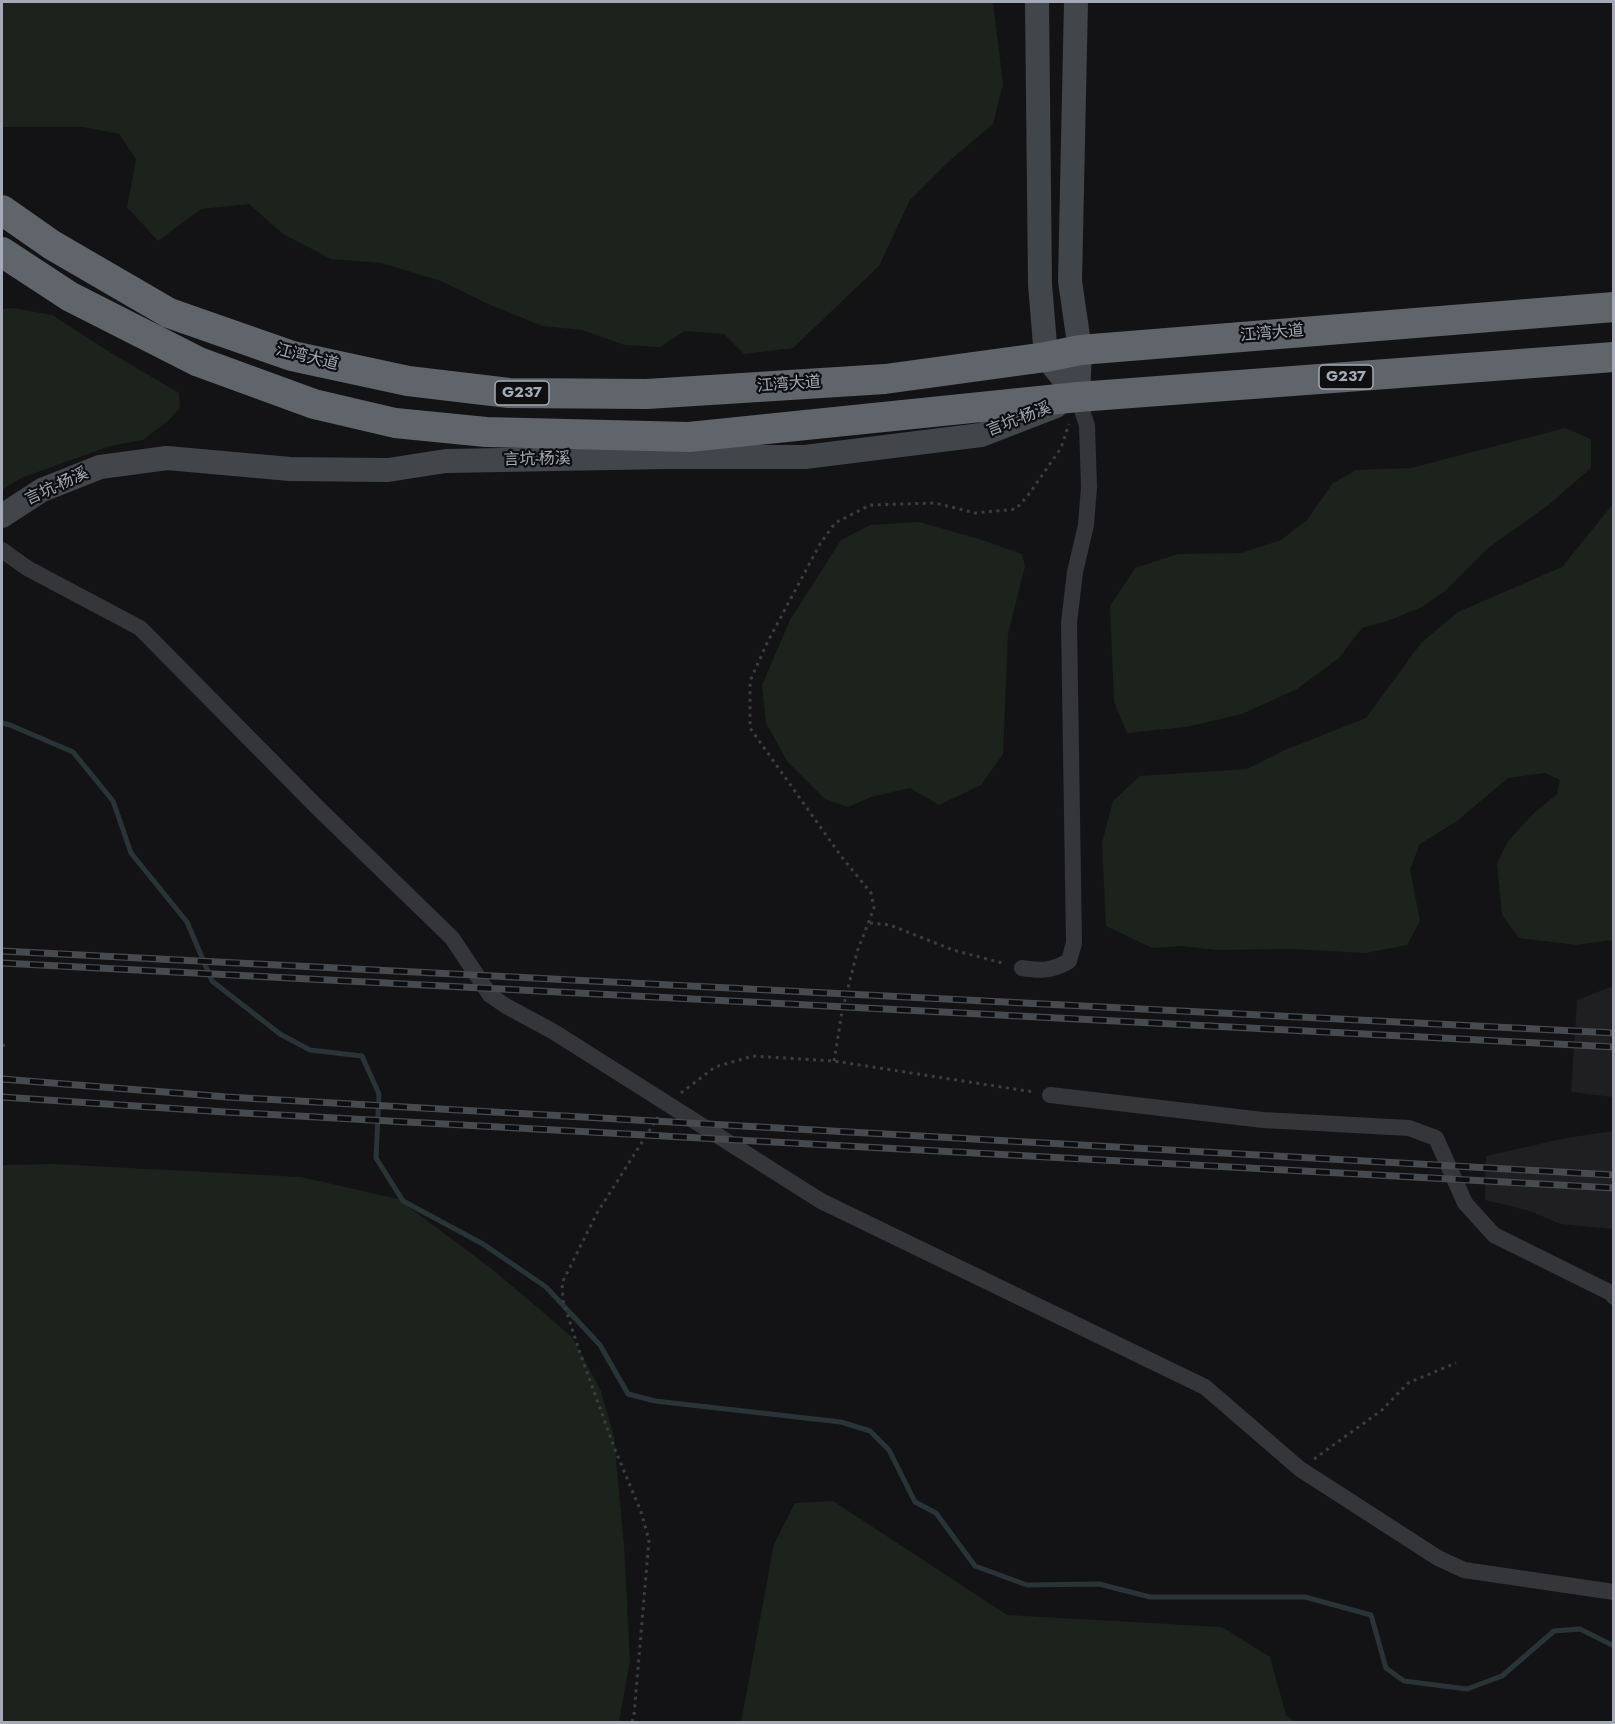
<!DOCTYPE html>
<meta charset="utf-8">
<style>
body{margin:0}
#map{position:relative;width:1615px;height:1724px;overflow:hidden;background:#131315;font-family:Jost,sans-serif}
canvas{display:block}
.frame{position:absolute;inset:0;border:3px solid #a4abb6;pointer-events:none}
</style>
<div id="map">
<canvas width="1615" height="1724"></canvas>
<div class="frame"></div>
</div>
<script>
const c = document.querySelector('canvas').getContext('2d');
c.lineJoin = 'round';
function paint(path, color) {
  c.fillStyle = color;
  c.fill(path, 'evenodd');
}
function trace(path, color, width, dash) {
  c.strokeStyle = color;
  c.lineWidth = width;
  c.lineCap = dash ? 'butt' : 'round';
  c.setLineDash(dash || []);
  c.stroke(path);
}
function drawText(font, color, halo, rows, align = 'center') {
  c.font = font + ' Jost,"Noto Sans SC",sans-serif';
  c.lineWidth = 4.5;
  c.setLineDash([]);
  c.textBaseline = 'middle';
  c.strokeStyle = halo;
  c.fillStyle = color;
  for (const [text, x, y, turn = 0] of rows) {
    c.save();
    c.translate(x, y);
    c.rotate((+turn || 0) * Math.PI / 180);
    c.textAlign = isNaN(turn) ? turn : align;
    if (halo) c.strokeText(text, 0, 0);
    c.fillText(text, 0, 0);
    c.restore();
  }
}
paint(new Path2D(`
 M1613 986V1097L1571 1092 1577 1000Z
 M1613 1131V1229L1560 1224 1530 1211 1485 1200 1486 1156 1566 1138Z`), '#1f1f22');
paint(new Path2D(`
 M2 2H993L1003 84 993 124 948 162 910 200 879 266 793 348 744 354 724 334 685 331 660 347 625 345 582 330 542 326 486 303 441 281 381 263 331 259 283 234 249 204 201 209 158 241 127 207 136 159 119 134 83 127H2Z
 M13 308 52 315 116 356 179 393 180 408 168 421 143 440 110 446 21 478 2 490V309Z
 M1565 428 1591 439V468L1547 506 1488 548 1445 591 1422 607 1390 620 1362 628 1339 658 1297 689 1242 714 1186 727 1127 733 1114 702 1110 606 1135 568 1178 554 1241 553 1281 540 1307 520 1333 483 1356 470 1411 468Z
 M1613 504V940L1576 945 1519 938 1502 915 1497 863 1508 841 1534 813 1557 794 1560 780 1545 773 1508 778 1457 821 1420 844 1410 869 1420 921 1407 945 1366 953 1293 949 1217 950 1182 946 1152 948 1106 926 1102 843 1113 801 1140 776 1247 769 1285 750 1366 718 1421 643 1458 612 1562 567Z
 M919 522 979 539 1022 554 1025 566 1008 634 1003 754 981 785 939 805 910 788 871 797 848 807 825 799 787 761 766 723 762 685 790 620 841 540 870 525Z
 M54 1164 301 1177 398 1199 492 1269 572 1337 601 1391 614 1437 624 1546 630 1660 619 1722H2V1168L4 1165Z
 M833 1501 1007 1615 1222 1627 1270 1657 1286 1715 1295 1722H741L774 1544 795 1503Z`), '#1b231c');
trace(new Path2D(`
 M2 723 10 725 73 752 113 801 131 853 187 922 212 981 280 1034 310 1050 362 1056 379 1094 376 1158 403 1201 483 1244 546 1287 600 1345 628 1394 655 1401 841 1422 870 1431 889 1450 915 1502 936 1513 975 1566 1027 1585 1099 1584 1150 1597H1305L1371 1615 1386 1668 1404 1681 1467 1689 1502 1676 1554 1631 1580 1629 1614 1646`), '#293439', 5);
trace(new Path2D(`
 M870 923 890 925 953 950 1006 964
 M2 1045 9 1046
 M834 1061 842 1012 857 952 874 908 871 893 841 856 750 728V681L767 643 820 544 835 523 870 505 935 503 975 513 1016 509 1029 494 1061 448 1069 424
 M681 1093 715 1067 753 1056 834 1061 1034 1092
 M1314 1459 1382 1410 1408 1383 1456 1363
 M632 1722 634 1715 649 1540 641 1512 614 1447 579 1350 563 1301 562 1283 597 1213 658 1117`), '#3a3d41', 3, [3, 4.5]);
trace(new Path2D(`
 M2 550 27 568 140 628 319 809 452 938 490 995 506 1006 554 1032 821 1201 1205 1387 1300 1469 1438 1558 1464 1570 1614 1592
 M1022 968C1041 971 1052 971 1069 961L1074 943 1069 623 1075 572 1086 525 1089 487 1087 426 1078 397
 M1050 1095 1263 1120 1409 1128 1436 1138 1465 1203 1494 1235 1611 1293 1614 1297`), '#34363a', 16);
trace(new Path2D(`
 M1037 2 1040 284 1046 357 1078 397
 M1076 2 1070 281 1080 350 1078 397
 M2 516 42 490 100 467 167 458 290 469 388 470 446 461 667 457H805L981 435 1056 406`), '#42454a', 24);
trace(new Path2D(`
 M2 210 52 245 169 313 292 356 408 381 509 393 647 394 885 379 1046 357 1080 350 1614 307
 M2 252 69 296 199 362 314 404 395 423 486 432 689 437 1078 397 1614 357`), '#60646b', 30);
const rail = new Path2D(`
 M2 951 1614 1033
 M2 963 1614 1047
 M2 1079 227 1097 1614 1175
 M2 1097 225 1112 1614 1188`);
trace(rail, '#474a4f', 7);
trace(rail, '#0e0e10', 4.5, [14]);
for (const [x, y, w] of [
 [1346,377,54],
 [522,393,54]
]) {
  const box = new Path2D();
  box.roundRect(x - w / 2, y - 12, w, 24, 4.5);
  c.fillStyle = '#0e0e10';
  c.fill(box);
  trace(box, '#a4abb6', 1.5);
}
drawText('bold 15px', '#a4abb6', null, [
 ["G237",1346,377],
 ["G237",522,393]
]);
drawText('16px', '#a4abb6', '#0e0e10', [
 ["江湾大道",1272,334,-5],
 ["江湾大道",307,358,14],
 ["江湾大道",789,385,-4],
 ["言坑-杨溪",1019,420,-21],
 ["言坑-杨溪",537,460,-1],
 ["言坑-杨溪",57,487,-25]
]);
</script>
